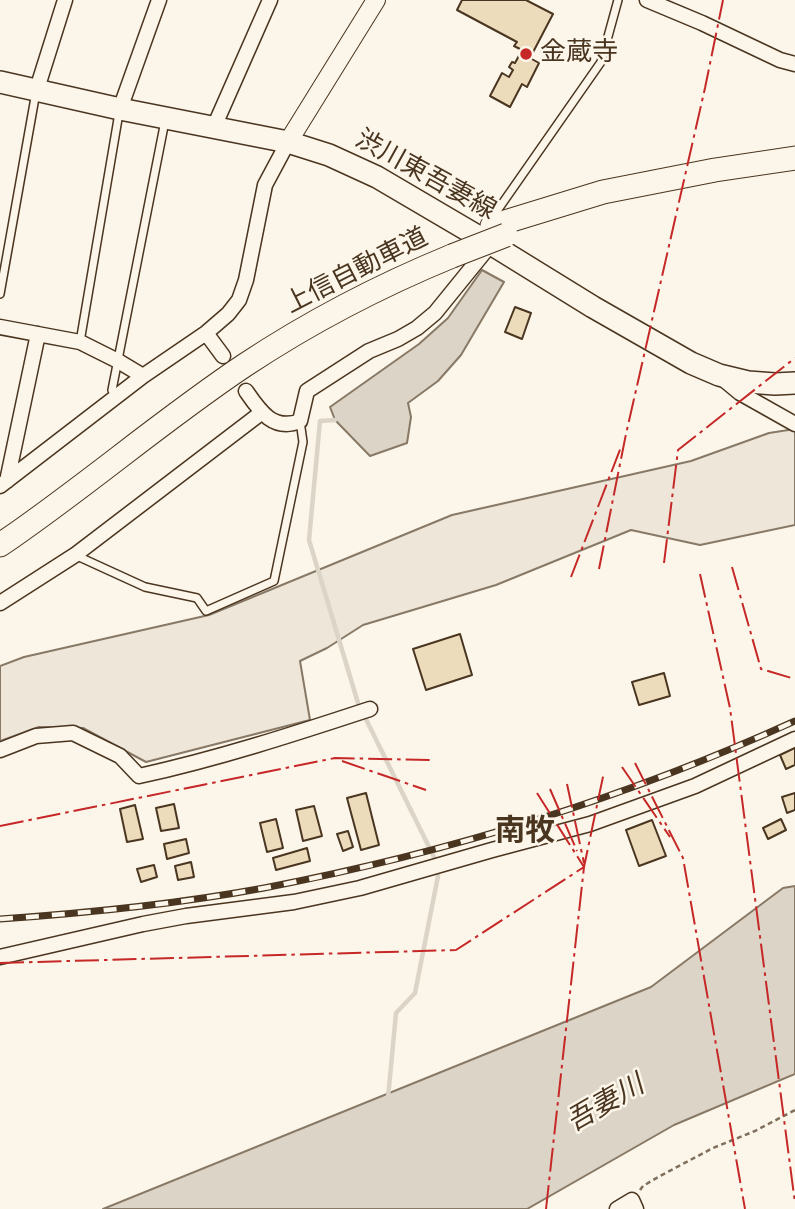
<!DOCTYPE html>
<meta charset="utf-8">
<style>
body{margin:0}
canvas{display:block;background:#fbf6e9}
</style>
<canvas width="795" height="1209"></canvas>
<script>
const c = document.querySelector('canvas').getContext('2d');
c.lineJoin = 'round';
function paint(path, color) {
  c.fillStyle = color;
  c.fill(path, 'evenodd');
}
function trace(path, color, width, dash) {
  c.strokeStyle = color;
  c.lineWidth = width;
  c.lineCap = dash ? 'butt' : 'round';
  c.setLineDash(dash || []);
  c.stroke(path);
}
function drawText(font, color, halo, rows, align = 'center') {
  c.font = font + ' Jost,"Noto Sans JP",sans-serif';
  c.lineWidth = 5;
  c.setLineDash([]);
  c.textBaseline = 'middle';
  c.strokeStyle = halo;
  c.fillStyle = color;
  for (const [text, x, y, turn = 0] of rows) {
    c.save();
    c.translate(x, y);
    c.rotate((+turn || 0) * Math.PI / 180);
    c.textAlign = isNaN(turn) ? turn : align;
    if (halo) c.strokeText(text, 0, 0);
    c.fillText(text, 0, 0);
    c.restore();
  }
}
const green = new Path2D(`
 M795 429V525L700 545 631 530 496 585 363 625 327 648 300 661 310 720 146 762 83 728 39 727 0 741V666L24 657 209 615 452 515 691 461 769 433Z`);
paint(green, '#ede6d9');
trace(green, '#887966', 2);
const water = new Path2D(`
 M482 270 504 282 461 355 438 381 408 403 411 417 407 443 370 456 335 420 330 407 419 344 448 318Z
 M795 886V1074L674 1125 527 1209H103L651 987 783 888Z`);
paint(water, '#dcd4c6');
trace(water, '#887966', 2);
trace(new Path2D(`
 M335 420 320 421 309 540 358 703 434 857 438 876 415 993 396 1013 388 1098`), '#dcd4c6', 4.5);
const building = new Path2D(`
 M462 0H526L553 14 530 58 539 63 527 87 522 84 510 107 490 96 502 73 509 77 513 70 509 67 512 62 515 63 522 50 514 46 517 42 457 10Z
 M515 307 531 313 522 339 505 332Z
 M460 634 472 675 426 690 413 649Z
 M664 673 670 696 639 705 632 682Z
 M795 748V765L786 769 780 755Z
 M366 793 379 845 361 850 347 798Z
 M795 793V810L787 813 782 797Z
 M174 804 179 828 161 831 156 808Z
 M135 805 143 839 127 842 120 809Z
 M314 806 322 836 303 841 296 810Z
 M276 819 283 848 267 852 260 823Z
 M781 819 786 830 768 839 763 828Z
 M652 820 666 856 639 866 626 830Z
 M348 831 353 847 343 851 337 834Z
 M186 839 189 853 167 859 164 844Z
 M307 848 310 861 276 870 273 858Z
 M191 862 194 877 178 880 175 866Z
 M154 865 157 877 141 882 137 869Z`);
paint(building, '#ecdcbc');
trace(building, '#4a3520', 2);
const service = new Path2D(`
 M490 221 601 62 618 0
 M0 294 36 92
 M80 342 119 113
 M112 390 165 121
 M75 555 145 587 197 598 206 611 274 581 303 442 300 421`);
const minor = new Path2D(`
 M647 0 702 23 780 60 795 64
 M37 89 65 0
 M120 109 159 0
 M214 127 270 0
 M0 327 80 342 118 361 143 376 206 333 223 356
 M206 333 228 314 239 300 246 280 265 185 288 142
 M723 379 740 393 795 424
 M246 391C259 410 273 432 300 421L307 391 369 351 398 339 417 328 435 313 491 244
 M7 481 38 334
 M0 486 143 376
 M0 603 75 555 261 413
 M0 750 36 736 73 733 120 756 139 776C217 759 294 734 370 709
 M0 957 143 924 186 916 294 902 360 888 492 850 590 824 695 786 795 739
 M617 1209 632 1200 636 1209`);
const tertiary = new Path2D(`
 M288 142 376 0`);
const primary = new Path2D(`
 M0 82 120 109 288 142 329 155 377 177 491 244 593 307 691 363 719 375 748 382 775 384 795 383`);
const trunk = new Path2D(`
 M492 226 603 192 715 170 795 158
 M0 545C84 488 161 421 245 365 310 322 379 286 452 256`);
trace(service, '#4a3520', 10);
trace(minor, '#4a3520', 17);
trace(tertiary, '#4a3520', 20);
trace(primary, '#4a3520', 24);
trace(trunk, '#4a3520', 25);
trace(new Path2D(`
 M640 1190 643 1186 660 1176 713 1148 755 1131 795 1110`), '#7f6f5c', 2.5, [5, 3.5]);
trace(service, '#fbf6e9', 7);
trace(minor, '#fbf6e9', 14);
trace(tertiary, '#fbf6e9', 18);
trace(primary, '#fbf6e9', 21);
trace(trunk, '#fbf6e9', 23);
const rail = new Path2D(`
 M0 919C88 913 177 904 264 888 447 853 626 798 795 721`);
trace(rail, '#4a3520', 7);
trace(rail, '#fbf6e9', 4.5, [13]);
const trunkBridge = new Path2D(`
 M452 256 506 235`);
trace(trunkBridge, '#4a3520', 25, []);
trace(trunkBridge, '#fbf6e9', 23);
trace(new Path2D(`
 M664 563 678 450 795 358
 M732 567 761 669 795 679
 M599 569 626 434 705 88 723 0
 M700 574 730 708 795 1203
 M571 577 621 447
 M342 761 426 790
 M635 763 683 858 745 1209
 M622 767 670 837
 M567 784 584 863
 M550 789 577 851
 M537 793 584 867
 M0 826 335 758 430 760
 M0 963 456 950 584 867
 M546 1209 584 867 604 772`), '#c62828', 2, [24, 5, 3.5, 5]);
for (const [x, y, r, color] of [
 [526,54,7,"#c62828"]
]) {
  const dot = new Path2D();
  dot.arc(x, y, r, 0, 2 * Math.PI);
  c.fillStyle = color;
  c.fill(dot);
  trace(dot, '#fbf6e9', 2.5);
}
drawText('26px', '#4a3520', '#fbf6e9', [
 ["金蔵寺",540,54]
], 'left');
drawText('26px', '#4a3520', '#fbf6e9', [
 ["渋川東吾妻線",425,176,29],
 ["上信自動車道",357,272,-27]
]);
drawText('italic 28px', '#4a3520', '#fbf6e9', [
 ["吾妻川",606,1105,-30]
]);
drawText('bold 30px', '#4a3520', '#fbf6e9', [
 ["南牧",525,833]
]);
</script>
